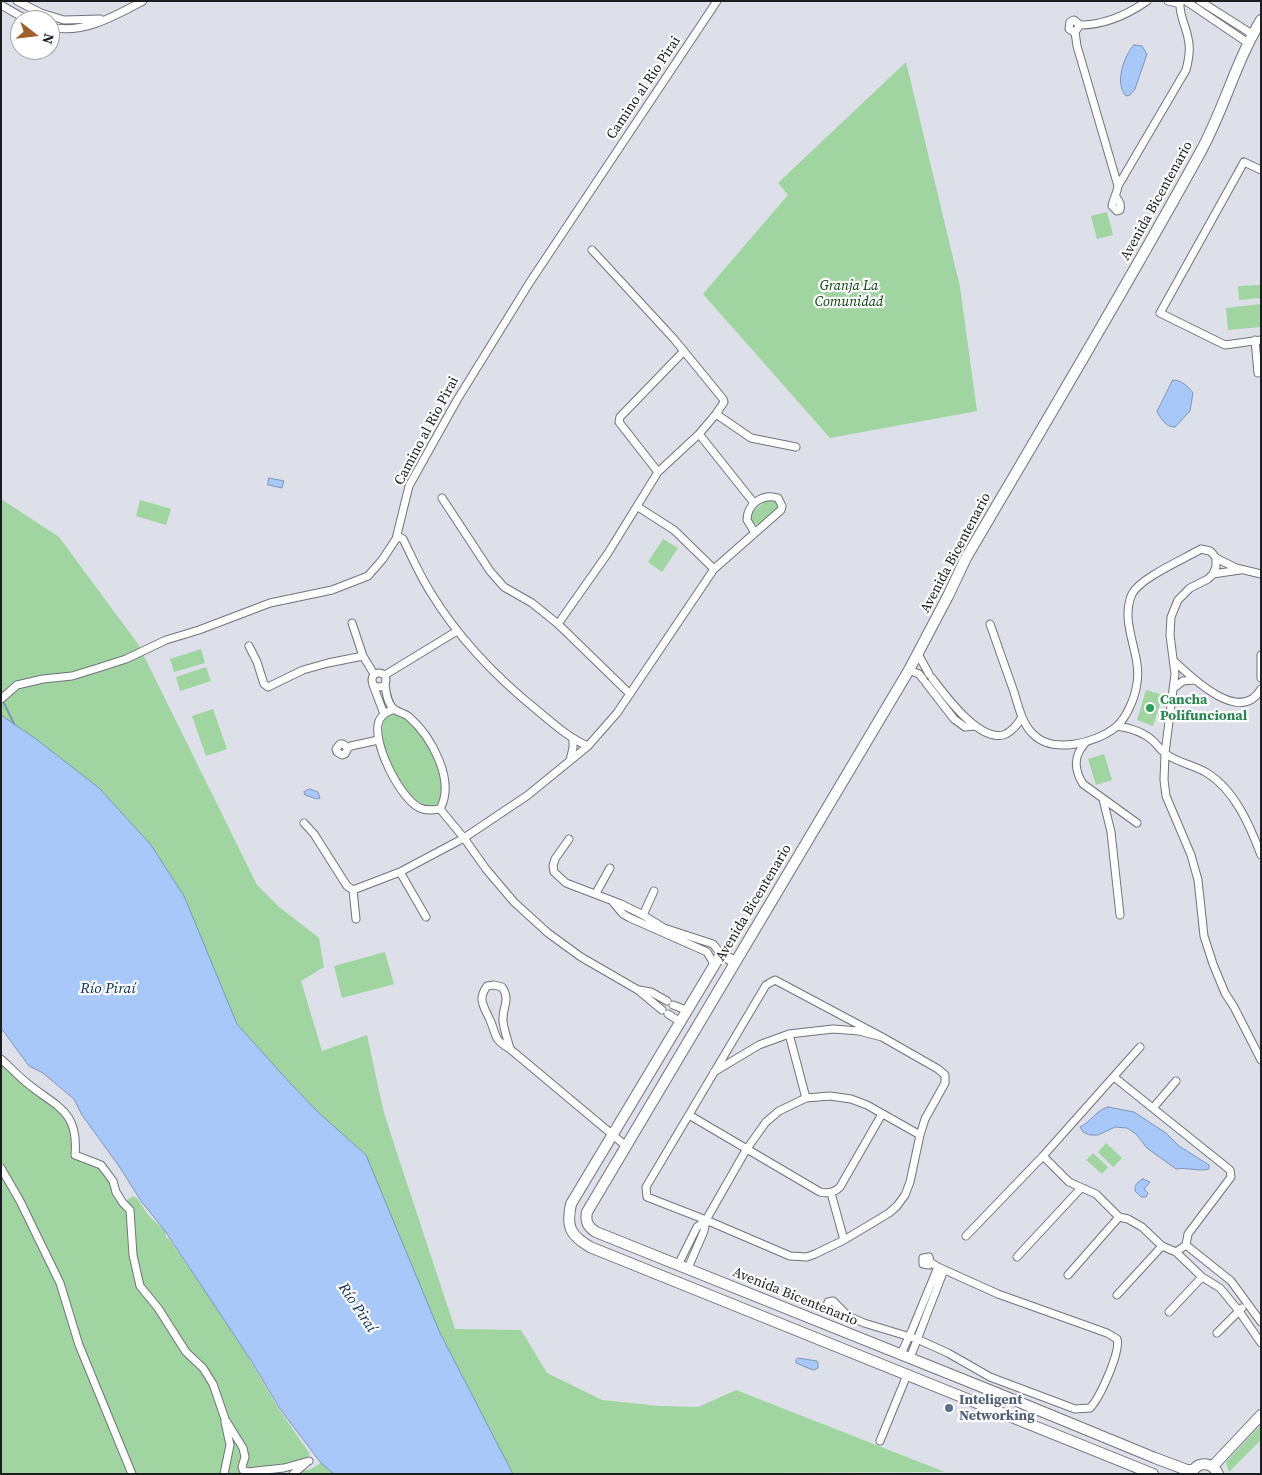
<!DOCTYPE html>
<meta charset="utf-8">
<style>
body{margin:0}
#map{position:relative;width:1262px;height:1475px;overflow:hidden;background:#dde0e9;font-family:"Source Serif 4",serif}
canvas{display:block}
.frame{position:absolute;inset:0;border:2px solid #1b1c1f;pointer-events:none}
.north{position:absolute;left:10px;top:10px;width:50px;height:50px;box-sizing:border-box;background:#fff;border:1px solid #a4a4a5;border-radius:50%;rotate:106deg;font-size:14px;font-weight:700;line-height:20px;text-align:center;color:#1b1c1f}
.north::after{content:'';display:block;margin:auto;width:18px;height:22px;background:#a1602b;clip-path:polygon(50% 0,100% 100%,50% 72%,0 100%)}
</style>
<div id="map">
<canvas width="1262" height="1475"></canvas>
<div class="frame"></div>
<div class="north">N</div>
</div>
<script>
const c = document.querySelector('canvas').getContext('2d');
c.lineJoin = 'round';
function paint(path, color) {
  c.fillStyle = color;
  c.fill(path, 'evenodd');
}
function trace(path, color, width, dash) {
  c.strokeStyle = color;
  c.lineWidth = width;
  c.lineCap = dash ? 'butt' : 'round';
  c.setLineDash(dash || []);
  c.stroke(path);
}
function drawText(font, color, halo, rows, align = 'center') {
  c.font = font + ' "Source Serif 4",serif';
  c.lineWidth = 4.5;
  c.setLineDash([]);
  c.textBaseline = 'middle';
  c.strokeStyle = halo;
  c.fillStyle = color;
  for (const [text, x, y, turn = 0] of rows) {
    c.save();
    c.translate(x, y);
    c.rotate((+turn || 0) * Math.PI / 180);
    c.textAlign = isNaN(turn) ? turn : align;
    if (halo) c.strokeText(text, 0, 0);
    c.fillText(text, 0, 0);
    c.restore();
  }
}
paint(new Path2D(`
 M906 62 960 287 977 411 830 438 703 294 788 195 778 183Z
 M1107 212 1113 235 1097 239 1091 216Z
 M1261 285V298L1239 300 1238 286Z
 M1261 304V327L1228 330 1226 308Z
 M1 499 59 537 138 644 257 885 278 906 319 938 324 967 301 981 322 1051 367 1035 383 1109 394 1144 455 1329 521 1330 547 1373 602 1400 660 1406 698 1407 736 1390 945 1472 513 1474 440 1333 366 1155 319 1113 290 1083 237 1024 184 896 151 845 99 788 36 739 1 715Z
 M768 499 777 502 778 508 761 525 754 524 749 519 752 512Z
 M140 500 171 509 166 525 136 516Z
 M663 539 678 548 662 572 648 562Z
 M201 649 205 663 174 672 170 659Z
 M206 667 211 681 180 691 176 677Z
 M1146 690 1163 695 1153 726 1137 720Z
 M213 709 227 749 206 756 192 716Z
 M391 713C415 713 441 765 443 786 444 791 442 797 441 802 410 825 363 727 391 713Z
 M1104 754 1112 780 1096 785 1088 759Z
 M385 952 394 984 342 998 334 966Z
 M1 1065 66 1116 75 1140 72 1154 102 1169 128 1211 129 1247 136 1277 212 1385 228 1442 223 1474H134L81 1344 69 1306 12 1182 1 1164Z
 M1106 1143 1122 1158 1113 1167 1098 1152Z
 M1093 1153 1108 1167 1102 1174 1086 1160Z
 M1 1171 58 1286 130 1474H1Z
 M133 1196 137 1198 149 1216 165 1231 166 1237 169 1239 205 1291 247 1355 278 1408 310 1454 303 1462 245 1471V1457L200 1360 188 1352 142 1285 133 1247 130 1208 127 1200Z
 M1261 1425V1440L1229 1472 1226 1462Z
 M227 1426 242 1449 241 1468 280 1471V1474H226L231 1451Z
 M321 1463 334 1474H298L302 1470H309Z`), '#a0d4a0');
const water = new Path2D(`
 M1134 45 1142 46 1147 54 1135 89 1130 95 1126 96C1114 84 1124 55 1134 45Z
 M1173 380C1181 380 1188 386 1193 393L1190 411 1175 427C1165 427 1162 419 1157 412Z
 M269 478 284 481 282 488 268 485Z
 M1 715 36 739 99 788 151 845 184 896 237 1024 290 1083 319 1113 366 1155 440 1333 513 1474H334L321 1463 280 1409 252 1362 205 1291 165 1231 141 1201 119 1166 82 1115 74 1099 43 1073 29 1066 1 1028Z
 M310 789 318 792 320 798 317 799 305 795 304 792Z
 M1108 1107 1134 1112 1166 1133 1179 1146 1209 1165V1169C1199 1172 1187 1167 1176 1169L1147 1148 1136 1134 1127 1128 1115 1127 1098 1135H1090L1083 1132 1080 1127C1091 1122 1096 1110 1108 1107Z
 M1143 1179 1150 1182 1144 1189 1148 1193 1146 1197H1141L1135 1191C1135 1184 1137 1182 1143 1179Z
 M798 1358 817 1361 818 1363V1368L813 1370 796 1363V1360Z`);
paint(water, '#a7c8f8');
trace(water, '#7d94b7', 1);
trace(new Path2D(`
 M3 701 14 724`), '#7d94b7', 2);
const street = new Path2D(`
 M17 1 41 13 64 20 100 19
 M1168 1 1176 3 1182 1
 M1186 1 1248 43
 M1200 1 1252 34
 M1 5 27 20
 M50 27C82 35 115 16 143 1
 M1075 33 1069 29 1070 22 1074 20 1080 25
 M1261 170 1244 162 1160 313 1225 345 1261 340
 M1118 186 1077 46 1075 32 1080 25C1105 25 1127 15 1147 1
 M1116 197C1120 202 1121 204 1120 210L1117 211 1112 206C1113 199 1117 194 1118 186L1186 70C1189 59 1191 49 1188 38 1186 26 1179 15 1180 3
 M1255 340 1258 373
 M716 414 751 438 796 447
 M699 434 754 503
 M658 472 619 422 620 417 684 351
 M442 498 490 571 504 587 532 603 558 624 630 694
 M638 507 674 530 714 569
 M397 536 403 539C412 557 420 576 431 593 459 639 496 677 538 711 554 724 569 738 588 746
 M1216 558 1236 568 1261 574
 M1213 574 1240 570
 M352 623 363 656 374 674
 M558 624 608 553 658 472 699 434 716 414 724 402 723 399 674 339 592 250
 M990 624C998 647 1006 669 1014 692 1018 705 1022 723 1032 733 1052 755 1096 743 1116 727 1127 717 1135 698 1137 683 1142 653 1119 624 1132 594 1140 578 1184 559 1201 549L1210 551 1213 554 1216 558V567L1213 574 1208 579 1190 588 1178 600 1171 617 1170 635 1175 674 1165 753 1164 780 1166 796 1191 855 1198 880 1204 936 1213 964 1225 993 1234 1007 1261 1060
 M249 646 257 662 264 684 268 687 303 670 328 663 363 656
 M918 654 929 674
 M1261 655V678
 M1174 661C1191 677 1241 726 1261 689
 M909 670 919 674 923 679
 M372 680a7 7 0 1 1 14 0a7 7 0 1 1-14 0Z
 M385 675 457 631
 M932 678C945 695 981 745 1006 734 1013 730 1018 724 1022 717
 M926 683 954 719 965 727 975 726
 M385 684C386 692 387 703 394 709 397 712 404 713 408 716 431 736 456 780 440 809
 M373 685 384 714
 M1174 688 1183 681 1195 680
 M1 699 17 685 43 679 72 676 98 668 126 659 166 640 199 630 270 603 332 590 368 576 382 560 396 539 409 486 457 400 530 282 717 1
 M394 709C387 712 382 714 379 721 371 742 401 800 420 808 427 811 433 810 440 809
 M1117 726C1130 728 1142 731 1152 740 1157 744 1160 750 1166 754 1178 763 1194 765 1207 773 1235 790 1250 826 1261 855
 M1086 742C1074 755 1073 768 1083 784L1137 823
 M348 748 343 744H340L336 749 337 752 342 755 345 754 348 748 351 746 378 740
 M570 760 573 748V739
 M1103 799 1111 832 1120 915
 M440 809 464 838 486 869 514 902 548 933 581 957 638 990 662 1010
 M304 823 314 834 347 886 353 890 356 919
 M569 839 555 859 553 866 554 872 566 883 621 904 643 915 664 928 713 944 721 954
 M400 872 426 917
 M353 890 400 872 464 838 528 795 588 746 617 713 714 569 781 510 782 506 778 498C763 493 747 504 747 520L755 533
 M596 893 610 868
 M613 902 623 914 630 918 707 952 714 964
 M643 915 654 891
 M639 990 651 992 667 1001
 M673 1005 686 1010
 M668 1014 679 1021
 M789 1034 806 1098
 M510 1049C508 1040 504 1031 503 1021 502 1007 511 1000 502 987L494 985 487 986C477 1000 484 1006 490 1020 497 1036 493 1039 510 1049L626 1146
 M1 1059C10 1067 18 1076 27 1083 56 1107 79 1110 75 1155L101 1165 113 1181 116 1192 123 1203 130 1210 133 1255 140 1286 158 1308 186 1352 203 1368 213 1384 225 1419 243 1448 245 1457 242 1467 243 1470 247 1472 284 1468 309 1461
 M714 1072 759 1045 789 1034 833 1029 859 1031 882 1037 938 1069 945 1075V1083L925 1119 920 1135 910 1182 905 1195 897 1206 889 1213 844 1240 815 1254 807 1257 790 1256 706 1220 647 1197 646 1187 766 985 775 980 882 1037
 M1114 1077 1230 1170 1231 1177 1188 1234 1186 1245 1176 1252
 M1153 1108 1176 1081
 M689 1115 820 1192C828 1194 834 1193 840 1187L882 1114
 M1043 1156 1069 1182 1096 1194 1119 1217 1128 1219 1142 1227 1162 1246 1176 1252 1202 1277 1220 1288 1239 1311 1261 1343
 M1 1168 20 1201 60 1283 79 1345 132 1474
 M831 1193 844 1240
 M966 1236 1043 1156 1140 1047
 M1186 1245 1231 1281 1261 1322
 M1017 1257 1081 1188
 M678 1265 697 1227 706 1220
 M688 1268 704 1231 706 1220 746 1150 766 1122 779 1111 806 1098 830 1096 851 1099 867 1105 920 1135
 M1068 1275 1119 1217
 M1117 1295 1162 1246
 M1169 1312 1202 1277
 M848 1316 833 1301 828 1302 827 1306 829 1311 834 1314 848 1316 864 1323 917 1339 948 1353 990 1377 1075 1409 1090 1408C1100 1398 1121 1351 1117 1339L1107 1333 998 1294 938 1267 930 1262 929 1257 923 1258V1264L929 1265 930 1262
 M1217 1333 1242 1308
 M901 1354 912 1330 938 1267
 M910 1358 944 1270
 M880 1441 907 1375
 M224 1474 230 1445 225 1422
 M293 1474 306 1463`);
const secondary = new Path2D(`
 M735 962 721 954 571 1204C566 1227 570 1235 590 1247L1153 1474
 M1213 1466 1261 1415
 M1193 1470H1187L1155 1458 997 1393 596 1232C588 1227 585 1222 587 1212L909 670 948 596 966 558C1045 423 1126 288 1201 151 1224 109 1236 61 1261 20
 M1191 1474C1197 1461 1212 1461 1218 1474`);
trace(street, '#71737b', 9);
trace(secondary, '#71737b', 12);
trace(street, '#fff', 7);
trace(secondary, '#fff', 10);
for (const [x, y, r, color] of [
 [1150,708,5,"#2e9e5b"],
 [949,1408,5,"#5c6f8a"]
]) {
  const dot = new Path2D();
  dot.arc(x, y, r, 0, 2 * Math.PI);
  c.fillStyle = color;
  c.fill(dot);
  trace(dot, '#fff', 2);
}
drawText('14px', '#1b1c1f', '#fff', [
 ["Camino al Rio Pirai",644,88,-56],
 ["Avenida Bicentenario",1157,201,-61],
 ["Camino al Rio Pirai",427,431,-62],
 ["Avenida Bicentenario",956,553,-62],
 ["Avenida Bicentenario",754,903,-59],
 ["Avenida Bicentenario",795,1297,22]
]);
drawText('italic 14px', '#04400c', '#fff', [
 ["Granja La",849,286],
 ["Comunidad",849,302]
]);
drawText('bold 14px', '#27864d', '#fff', [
 ["Cancha",1160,700],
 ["Polifuncional",1160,716]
], 'left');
drawText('bold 14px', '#4e5e75', '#fff', [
 ["Inteligent",959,1400],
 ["Networking",959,1416]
], 'left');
drawText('italic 15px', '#032a5c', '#fff', [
 ["Río Piraí",108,989],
 ["Río Piraí",357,1308,56]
]);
</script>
